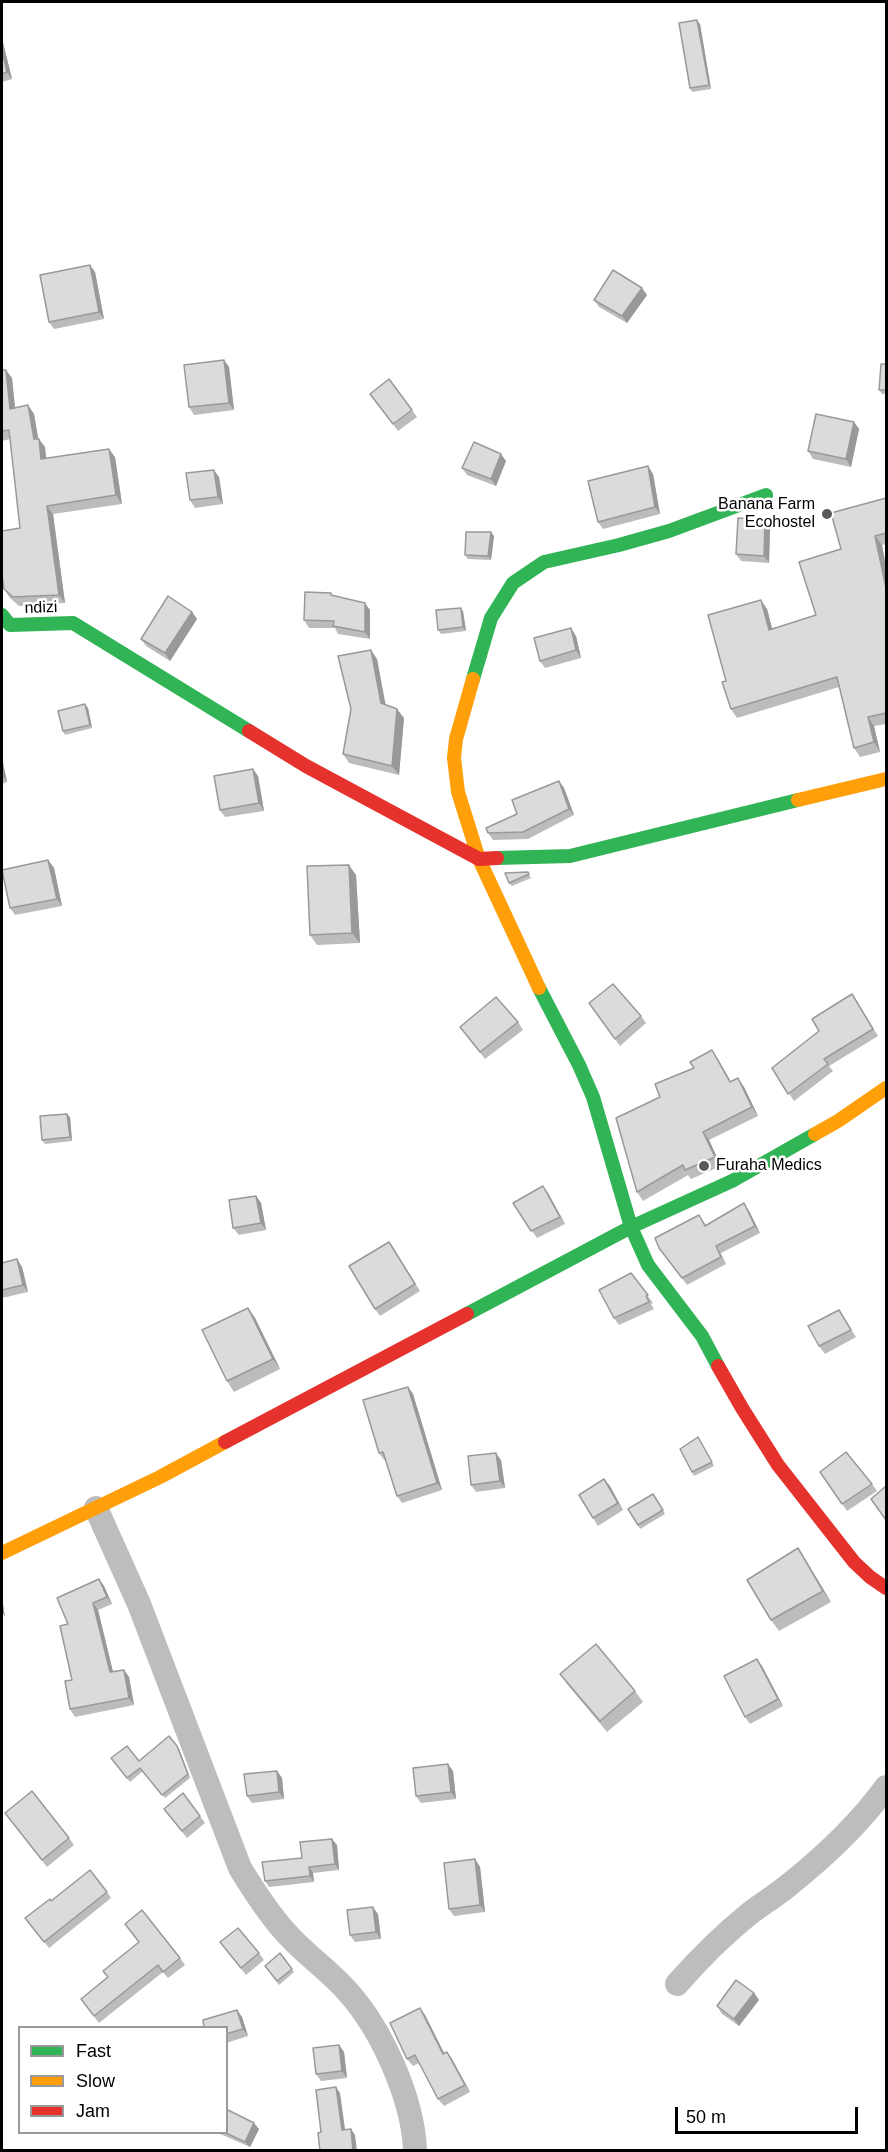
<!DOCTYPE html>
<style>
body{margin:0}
#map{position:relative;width:888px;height:2152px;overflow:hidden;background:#fff;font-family:Arial,sans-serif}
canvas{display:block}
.frame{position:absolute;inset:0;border:3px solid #000;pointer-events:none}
.legend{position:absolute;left:18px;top:2026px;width:210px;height:108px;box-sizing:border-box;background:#fff;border:2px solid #999;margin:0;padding:8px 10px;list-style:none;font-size:18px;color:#000}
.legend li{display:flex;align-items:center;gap:12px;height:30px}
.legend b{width:30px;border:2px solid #999}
.scale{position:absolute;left:675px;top:2107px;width:183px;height:27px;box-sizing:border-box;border:3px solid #000;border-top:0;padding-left:8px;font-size:18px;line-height:21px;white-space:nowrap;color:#000;-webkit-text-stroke:4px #fff;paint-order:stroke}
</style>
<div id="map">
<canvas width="888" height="2152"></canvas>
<div class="frame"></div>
<ul class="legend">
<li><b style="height:8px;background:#30b455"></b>Fast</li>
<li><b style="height:8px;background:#ff9f0a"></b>Slow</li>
<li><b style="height:8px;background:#e5322d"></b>Jam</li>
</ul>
<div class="scale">50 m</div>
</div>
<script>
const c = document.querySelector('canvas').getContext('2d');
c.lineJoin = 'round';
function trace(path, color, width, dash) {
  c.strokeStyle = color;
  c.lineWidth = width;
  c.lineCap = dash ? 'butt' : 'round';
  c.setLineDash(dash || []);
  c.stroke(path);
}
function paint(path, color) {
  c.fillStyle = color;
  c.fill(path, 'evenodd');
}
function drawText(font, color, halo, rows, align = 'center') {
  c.font = font + ' Arial,sans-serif';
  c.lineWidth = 5;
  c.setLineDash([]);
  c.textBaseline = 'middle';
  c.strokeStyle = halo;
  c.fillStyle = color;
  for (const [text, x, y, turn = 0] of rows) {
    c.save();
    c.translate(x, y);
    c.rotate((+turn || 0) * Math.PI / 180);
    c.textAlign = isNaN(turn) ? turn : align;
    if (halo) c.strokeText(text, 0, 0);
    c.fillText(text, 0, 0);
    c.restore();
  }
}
trace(new Path2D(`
 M96 1508 139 1604 240 1868C254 1891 270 1916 288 1935 306 1955 330 1971 348 1992 382 2030 413 2099 415 2150
 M677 1984C699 1959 723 1935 749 1914 762 1904 777 1895 790 1884 825 1856 860 1823 886 1787`), '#bdbdbd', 24);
trace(new Path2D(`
 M2 615 10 625 73 623 249 731
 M473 679 491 618 513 583 544 562 619 545 669 531 766 495
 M497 858 570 856 798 800
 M539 988 579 1065 593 1097 631 1227 648 1265 702 1336 718 1366
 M467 1314 631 1227 732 1181 815 1134`), '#30b455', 14);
trace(new Path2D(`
 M473 679 456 739 454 758 458 792 479 859 539 988
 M798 800 886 779
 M815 1134 838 1121 886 1088
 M2 1553 160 1477 225 1442`), '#ff9f0a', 14);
trace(new Path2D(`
 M249 731 306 766 479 859 497 858
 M718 1366 742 1408 778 1465 854 1562 870 1577 886 1588
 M225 1442 467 1314`), '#e5322d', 14);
paint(new Path2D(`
 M700 24 711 89 692 92 690 88Z
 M2 40 12 79 2 82Z
 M95 272 104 319 54 329 49 322Z
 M647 295 627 323 599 307 594 300Z
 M224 360 229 367 234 410 194 415 189 407Z
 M886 364V394H882L879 390Z
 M2 370 12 378 15 408 34 414 38 439 45 447 46 458 115 457 122 504 53 514 65 603 19 606 10 598 4 589 20 528 10 439 2 441Z
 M389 379 417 417 398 431 370 394Z
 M854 422 859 429 851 467 813 459 808 451Z
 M506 461 496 486 467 475 462 468Z
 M653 474 660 514 603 529 598 522Z
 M219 477 223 504 195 508 190 500Z
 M886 498V544L882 545 886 567V724L874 726 880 752 860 757 854 748 839 687 737 718 731 709 726 681 767 609 772 629 816 615 841 549Z
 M765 520 770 527 769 563 741 561 736 554Z
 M494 536 491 560 468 559 465 555Z
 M332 596 370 610V639L338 634 335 628H309L304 620Z
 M463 611 466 631 441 634 438 630Z
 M192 612 197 619 170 661 146 646 141 639Z
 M576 636 581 658 545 668 540 661Z
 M377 659 385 705 404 718 399 775 349 763 343 754Z
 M88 708 92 728 65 735 63 731Z
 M2 758 7 782 2 784Z
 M258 776 264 811 225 817 220 810Z
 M559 781 564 788 574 815 528 839 493 840 488 833 517 814Z
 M48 860 54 868 62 906 15 915 10 908Z
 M528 872 531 878 512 886 509 883Z
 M356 875 360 943 317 945 310 935Z
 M852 994 878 1036 829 1066 833 1071 794 1101 772 1068 819 1031Z
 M589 1003 641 1016 646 1023 620 1046Z
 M518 1022 523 1030 485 1059 460 1027Z
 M718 1059 731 1082 744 1087 758 1116 709 1140 721 1166 691 1179 688 1175 643 1201 637 1192Z
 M70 1117 72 1141 45 1144 42 1140Z
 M543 1186 548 1193 565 1224 537 1238 513 1203Z
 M256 1196 261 1203 266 1230 239 1235 233 1228Z
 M744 1203 749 1211 760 1233 721 1253 726 1264 687 1285 659 1248 699 1215 706 1225Z
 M394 1249 420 1291 380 1316 375 1309Z
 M17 1259 22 1267 28 1292 2 1298V1263Z
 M631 1273 653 1303 651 1304 654 1309 619 1325 614 1318Z
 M248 1308 255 1318 280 1369 234 1392 227 1381Z
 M839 1310 856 1337 825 1354 819 1346Z
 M408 1387 413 1394 442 1490 402 1503 397 1496 385 1460H384L379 1453Z
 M700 1441 714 1466 694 1476 692 1472Z
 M501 1460 505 1488 476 1492 471 1485Z
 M820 1472 872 1484 877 1491 847 1511Z
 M604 1479 623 1510 598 1526 593 1518Z
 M656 1498 665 1514 640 1529 638 1525Z
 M805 1559 831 1602 779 1631 771 1620Z
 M99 1579 104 1586 112 1604 98 1610 113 1672 124 1670 129 1677 134 1705 75 1717 70 1709 72 1680 68 1624Z
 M762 1666 783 1706 750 1724 745 1717Z
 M560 1674 635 1691 643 1702 607 1732 567 1684Z
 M179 1749 190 1778 165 1798 143 1771 130 1782 111 1758 139 1761Z
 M277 1771 282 1778 284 1799 252 1803 247 1796Z
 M453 1771 456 1799 421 1803 416 1796Z
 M164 1809 200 1816 205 1823 187 1838Z
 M5 1813 69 1838 74 1845 47 1867Z
 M337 1845 339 1870 313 1873 314 1882 269 1887 265 1881 302 1858Z
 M475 1859 480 1867 485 1912 454 1916 449 1909Z
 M107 1892 111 1898 49 1948 25 1918 51 1901Z
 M378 1914 381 1939 355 1942 350 1935Z
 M125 1924 180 1958 185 1965 168 1978 163 1972 99 2023 81 1999 107 1977 139 1942Z
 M220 1942 259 1953 264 1960 246 1975Z
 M280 1953 294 1972 279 1985 265 1966Z
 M754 1993 759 2000 739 2026 722 2014 717 2006Z
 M237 2010 242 2017 248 2036 226 2043V2028Z
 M425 2015 444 2053 447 2052 452 2059 470 2092 444 2106 438 2099 419 2063 413 2066 407 2059Z
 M339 2045 344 2052 347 2078 321 2081 316 2074Z
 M259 2129 250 2147 218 2133H226Z`), '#bcbcbc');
paint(new Path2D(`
 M697 20 700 24 711 89 709 85Z
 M2 40 3 42 12 79 7 72 2 50Z
 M90 265 95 272 104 319 99 312Z
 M642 288 647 295 627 323 622 316Z
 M224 360 229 367 234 410 229 403Z
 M6 370 12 378 16 417 10 409Z
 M28 405 34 414 40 448 34 439Z
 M854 422 859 429 851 467 846 459Z
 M39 439 45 447 47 468 41 459Z
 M109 449 115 457 122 504 116 495Z
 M501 454 506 461 496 486 491 479Z
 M648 466 653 474 660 514 655 507Z
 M214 470 219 477 223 504 218 497Z
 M47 506 53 514 65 603 59 595Z
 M765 520 770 527 769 563 764 556Z
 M491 532 494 536 491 560 488 556Z
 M875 536 882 545 886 567V588Z
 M761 600 767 609 775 639 769 630Z
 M365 603 370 610V639L365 632Z
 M461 608 463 611 466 631 463 627Z
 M192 612 197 619 170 661 165 653Z
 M571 628 576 636 581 658 576 650Z
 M371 650 377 659 387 712 381 703Z
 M85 704 88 708 92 728 90 725Z
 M397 709 404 718 399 775 392 766Z
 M868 717 874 726 880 752 874 742Z
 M2 758 7 782 2 775Z
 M253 769 258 776 264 811 259 803Z
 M559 781 564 788 574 815 569 809Z
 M48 860 54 868 62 906 57 899Z
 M349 865 356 875 360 943 352 933Z
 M712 1050 718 1059 736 1091 730 1082Z
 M738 1078 744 1087 758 1116 752 1107Z
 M67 1114 70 1117 72 1141 70 1137Z
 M703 1132 709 1140 721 1166 715 1157Z
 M543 1186 548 1193 565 1224 560 1217Z
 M256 1196 261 1203 266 1230 261 1223Z
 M744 1203 749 1211 760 1233 755 1226Z
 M17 1259 22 1267 28 1292 23 1285Z
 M248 1308 255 1318 280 1369 273 1359Z
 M408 1387 413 1394 442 1490 437 1483Z
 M496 1453 501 1460 505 1488 500 1481Z
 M604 1479 610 1486 623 1510 618 1503Z
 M798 1548 805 1559 831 1602 823 1591Z
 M99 1579 104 1586 112 1604 107 1597Z
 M2 1597 5 1617 2 1612Z
 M93 1603 98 1610 115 1680 110 1672Z
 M757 1659 762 1666 783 1706 778 1699Z
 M124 1670 129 1677 134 1705 129 1698Z
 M177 1746 179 1749 190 1778 188 1774Z
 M448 1764 453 1771 456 1799 451 1792Z
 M277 1771 282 1778 284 1799 279 1792Z
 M332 1839 337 1845 339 1870 335 1864Z
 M475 1859 480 1867 485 1912 480 1905Z
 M309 1867 313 1873 314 1882 310 1876Z
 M373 1907 378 1914 381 1939 376 1932Z
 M754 1993 759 2000 739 2026 734 2019Z
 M420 2008 425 2015 448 2061 443 2054Z
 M237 2010 242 2017 248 2036 243 2029Z
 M339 2045 344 2052 347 2078 342 2071Z
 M447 2052 452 2059 470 2092 465 2085Z
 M336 2087 340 2093 346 2136 342 2130Z
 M254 2123 259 2129 250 2147 245 2142Z
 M351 2129 355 2135 357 2151H353Z`), '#999');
const building = new Path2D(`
 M697 20 709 85 690 88 679 23Z
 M2 50 7 72 2 74Z
 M90 265 99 312 49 322 40 275Z
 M613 270 642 288 622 316 594 300Z
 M224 360 229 403 189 407 184 365Z
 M881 364H886V390H879Z
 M2 370H6L10 409 28 405 34 439H39L41 459 109 449 116 495 47 506 59 595 13 597 4 589 2 575V531L20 528 9 430 2 431Z
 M389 379 412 410 393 424 370 394Z
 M816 414 854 422 846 459 808 451Z
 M474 442 501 454 491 479 462 468Z
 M648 466 655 507 598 522 588 481Z
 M214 470 218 497 190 500 186 473Z
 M886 498V533L875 536 886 588V713L868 717 874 742 854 748 837 677 731 709 722 682 726 681 708 615 761 600 769 630 816 615 799 562 841 549 831 513Z
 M738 518 765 520 764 556 736 554Z
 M466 532H491L488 556 465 555Z
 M305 592 331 593V595L365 603V632L333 626 334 621 304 620Z
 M168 596 192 612 165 653 141 639Z
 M461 608 463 627 438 630 436 610Z
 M571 628 576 650 540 661 534 638Z
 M371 650 381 703 397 709 392 766 343 754 351 709 338 656Z
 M85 704 90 725 63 731 58 711Z
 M253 769 259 803 220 810 214 776Z
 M559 781 569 809 523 832 488 833 486 828 517 814 512 800Z
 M48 860 57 899 10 908 2 870Z
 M349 865 352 933 310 935 307 866Z
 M528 872 529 874 509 883 505 873Z
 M613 984 641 1016 615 1039 589 1003Z
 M852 994 873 1029 824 1059 828 1064 788 1094 772 1068 819 1031 812 1019Z
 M496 997 518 1022 480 1052 460 1027Z
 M712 1050 730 1082 738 1078 752 1107 703 1132 715 1157 685 1170 683 1165 637 1192 616 1118 660 1097 655 1084 694 1068 690 1062Z
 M67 1114 70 1137 42 1140 40 1116Z
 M543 1186 560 1217 531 1231 513 1203Z
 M256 1196 261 1223 233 1228 229 1200Z
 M744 1203 755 1226 716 1246 721 1257 682 1278 659 1248 655 1238 699 1215 705 1226Z
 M389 1242 415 1284 375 1309 349 1266Z
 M17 1259 23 1285 2 1290V1263Z
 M631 1273 648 1295 646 1296 649 1302 614 1318 599 1290Z
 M248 1308 273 1359 227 1381 202 1330Z
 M839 1310 851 1330 819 1346 808 1326Z
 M408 1387 437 1483 397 1496 383 1452 379 1453 363 1400Z
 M698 1437 712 1462 692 1472 680 1449Z
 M846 1452 872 1484 842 1504 820 1472Z
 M496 1453 500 1481 471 1485 468 1456Z
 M604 1479 618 1503 593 1518 579 1495Z
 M886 1486V1520L871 1499Z
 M653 1494 663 1510 638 1525 628 1509Z
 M798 1548 823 1591 771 1620 747 1580Z
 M99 1579 107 1597 93 1603 110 1672 124 1670 129 1698 70 1709 65 1681 72 1680 60 1626 68 1624 57 1598Z
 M596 1644 635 1691 600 1721 560 1674Z
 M757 1659 778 1699 745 1717 724 1676Z
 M169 1736 177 1746 188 1774 162 1795 140 1768 127 1778 111 1758 127 1746 139 1761Z
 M448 1764 451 1792 416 1796 413 1768Z
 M277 1771 279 1792 247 1796 244 1774Z
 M32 1791 69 1838 42 1860 5 1813Z
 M183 1793 200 1816 182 1831 164 1809Z
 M332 1839 335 1864 309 1867 310 1876 265 1881 262 1862 302 1858 300 1842Z
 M475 1859 480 1905 449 1909 444 1863Z
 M90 1870 107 1892 44 1942 25 1918 50 1899 51 1901Z
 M373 1907 376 1932 350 1935 347 1910Z
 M142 1910 180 1958 163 1972 158 1965 94 2016 81 1999 108 1977 103 1971 139 1942 125 1924Z
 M238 1928 259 1953 241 1968 220 1942Z
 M280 1953 292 1969 277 1981 265 1966Z
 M736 1980 754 1993 734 2019 717 2006Z
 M420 2008 443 2054 447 2052 465 2085 438 2099 415 2055 407 2059 390 2023Z
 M237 2010 243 2029 226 2034V2028H204L203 2020Z
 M339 2045 342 2071 316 2074 313 2048Z
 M336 2087 342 2130 351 2129 353 2151H320L318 2133 321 2132 316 2090Z
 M226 2109 254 2123 245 2142 226 2133Z`);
paint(building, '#dbdbdb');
trace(building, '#999', 1.5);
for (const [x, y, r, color] of [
 [827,514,6,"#595959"],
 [704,1166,6,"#595959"]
]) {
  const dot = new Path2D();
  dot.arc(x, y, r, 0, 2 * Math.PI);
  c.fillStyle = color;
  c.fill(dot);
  trace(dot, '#fff', 2);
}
drawText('16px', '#000', '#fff', [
 ["Banana Farm",815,505],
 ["Ecohostel",815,523],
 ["Furaha Medics",716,1166,"left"]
], 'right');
drawText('16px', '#000', '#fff', [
 ["ndizi",41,608,-2]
]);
</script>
